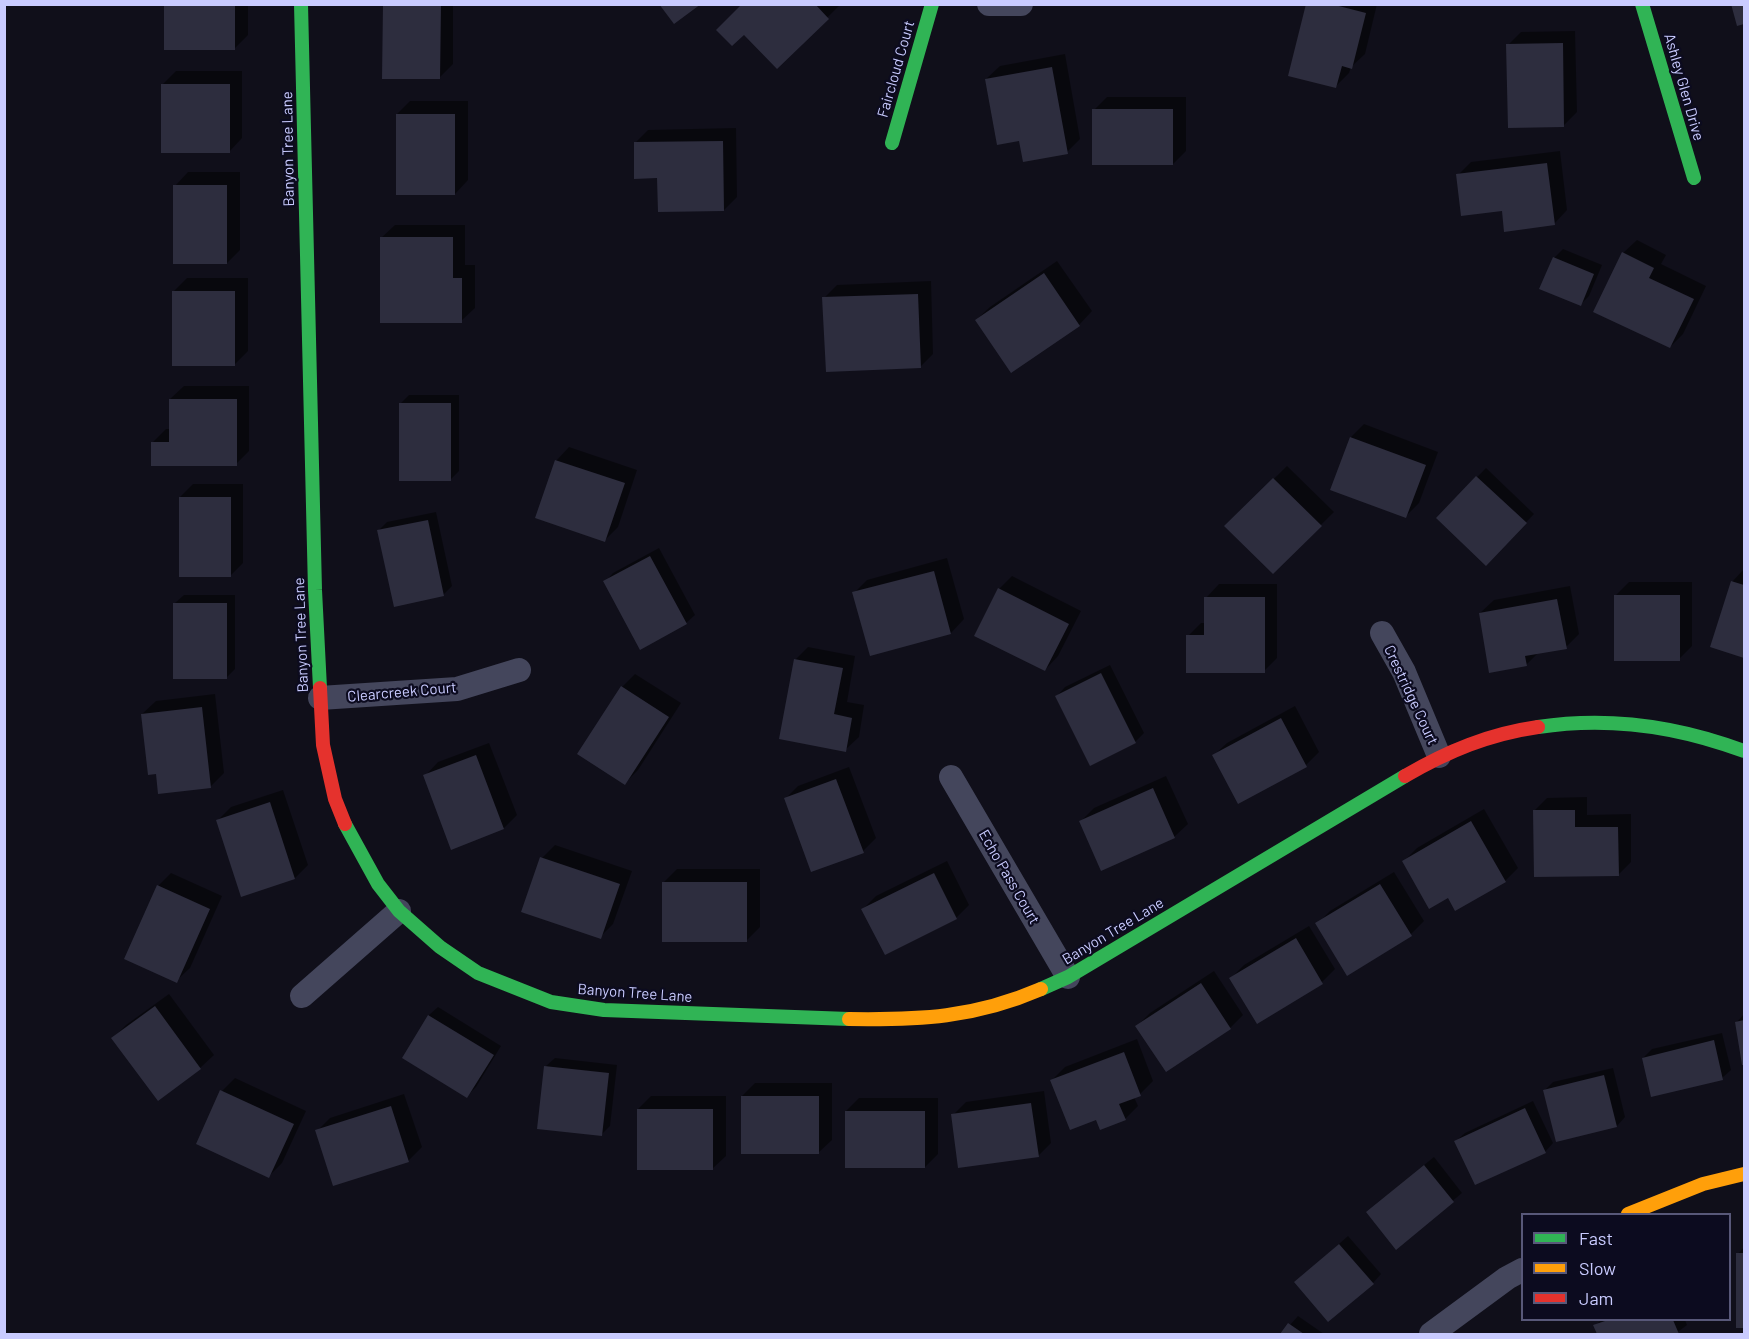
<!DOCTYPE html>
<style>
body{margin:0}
#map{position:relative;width:1749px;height:1339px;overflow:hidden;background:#100f1a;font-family:Barlow,sans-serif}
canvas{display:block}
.frame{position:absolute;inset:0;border:6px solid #c9cbff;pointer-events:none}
.legend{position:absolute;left:1521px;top:1213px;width:210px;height:108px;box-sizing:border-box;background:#0c0b1f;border:2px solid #585879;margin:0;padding:8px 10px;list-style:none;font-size:18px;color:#c9cbff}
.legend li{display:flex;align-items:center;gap:12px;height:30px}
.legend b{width:30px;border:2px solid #585879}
</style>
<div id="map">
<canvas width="1749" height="1339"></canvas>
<div class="frame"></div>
<ul class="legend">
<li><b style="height:8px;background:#30b455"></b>Fast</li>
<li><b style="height:8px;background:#ff9f0a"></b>Slow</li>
<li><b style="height:8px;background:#e5322d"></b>Jam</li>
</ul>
</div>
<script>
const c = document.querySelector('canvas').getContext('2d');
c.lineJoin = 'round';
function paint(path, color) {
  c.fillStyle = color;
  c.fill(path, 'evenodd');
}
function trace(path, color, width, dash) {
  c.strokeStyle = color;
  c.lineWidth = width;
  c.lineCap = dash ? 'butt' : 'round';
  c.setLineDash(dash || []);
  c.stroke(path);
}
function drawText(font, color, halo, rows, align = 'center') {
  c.font = font + ' Barlow,sans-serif';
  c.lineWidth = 4.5;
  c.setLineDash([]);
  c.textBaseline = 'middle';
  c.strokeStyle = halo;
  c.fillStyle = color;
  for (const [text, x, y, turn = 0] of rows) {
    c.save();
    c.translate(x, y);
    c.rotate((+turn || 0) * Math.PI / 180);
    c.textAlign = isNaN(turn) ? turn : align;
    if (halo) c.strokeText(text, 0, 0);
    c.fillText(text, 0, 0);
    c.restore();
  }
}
paint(new Path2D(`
 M166 4H248V35L235 48Z
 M384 4H453V64L440 77Z
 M744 4H840V5L777 67Z
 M1308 4H1377L1365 54 1351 67 1349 73 1336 86Z
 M1575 31 1577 112 1564 125 1508 45 1521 32Z
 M1065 54 1080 139 1067 152 1021 140 986 79 1000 66Z
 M176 71H242V138L229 152 163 84Z
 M1107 97H1186V151L1173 164 1094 110Z
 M410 101H468V180L455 194 397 114Z
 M736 128 737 197 724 210 659 177 635 143 648 130Z
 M1560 151 1567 210 1554 224 1503 209 1458 175 1471 162Z
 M188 172H240V250L227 263 175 186Z
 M395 225H465V265H475V308L461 321 381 238Z
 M1637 240 1666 255 1661 264 1706 286 1683 334 1670 347 1623 253Z
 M1563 249 1602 265 1589 296 1580 305 1554 258Z
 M1057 261 1092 311 1079 325 1011 371 976 320 990 307Z
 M187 278H248V351L235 364 174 291Z
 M931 281 933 354 920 367 824 298 837 285Z
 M184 386H249V451L236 464 153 442 166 429H170V399Z
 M409 395H459V471L450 480 400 404Z
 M1364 424 1438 452 1419 503 1406 516 1332 489 1351 437Z
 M569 447 637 470 618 527 605 540 556 461Z
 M1287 466 1334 512 1273 572 1226 526Z
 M1486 468 1534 514 1486 564 1438 517Z
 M193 484H243V563L230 576 180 497Z
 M436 512 452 586 443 595 379 530 387 522Z
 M659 548 695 615 686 623 605 582 613 573Z
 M947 558 964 619 951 633 871 654 854 593 867 580Z
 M1744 569V656L1712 646 1732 582Z
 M1012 576 1081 611 1058 656 1045 670 999 589Z
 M1629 582H1692V646L1679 659 1615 596Z
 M1219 584H1277V658L1264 671 1188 636 1201 623H1206V598Z
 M1570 586 1579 634 1566 647 1539 652 1526 665 1480 613 1494 600Z
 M184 595H235V669L226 678 175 603Z
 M808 647 855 656 847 702 864 705 859 737 845 750 795 660Z
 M1110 665 1144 733 1135 742 1057 696 1065 687Z
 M635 674 681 703 638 770 625 783 622 687Z
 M215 694 224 773 211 786 157 772 142 714 156 701Z
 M1295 706 1319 752 1306 765 1238 802 1213 756 1227 743Z
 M489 743 517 815 504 828 452 848 425 776 438 762Z
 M849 767 876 838 863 851 785 799 798 786Z
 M1166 776 1188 824 1174 837 1081 821 1094 808Z
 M283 790 308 865 295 878 218 820 231 807Z
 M1587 797V815L1631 814V862L1618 875 1534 811 1547 798Z
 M1484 809 1518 868 1505 881 1448 896 1404 861 1417 848Z
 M555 845 632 871 613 924 600 937 542 858Z
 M947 861 969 905 956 918 863 909 876 896Z
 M677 869H760V927L747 940 663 883Z
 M1394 872 1424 921 1411 934 1317 924 1330 911Z
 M171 873 222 896 190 968 176 981 158 886Z
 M1309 926 1335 969 1322 982 1257 1022 1231 978 1244 965Z
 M1214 971 1243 1015 1230 1028 1166 1070 1137 1026 1150 1013Z
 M169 994 214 1055 200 1068 158 1099 113 1038 126 1025Z
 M438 1007 501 1046 476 1087 467 1096 404 1058 429 1015Z
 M1744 1014V1063H1743L1737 1022Z
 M1722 1033 1731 1070 1722 1078 1643 1058 1652 1049Z
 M1137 1039 1153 1081 1140 1094 1134 1097 1138 1106 1125 1119 1097 1118 1052 1080 1065 1067Z
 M555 1058 617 1065 610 1126 602 1134 546 1066Z
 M1613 1068 1625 1117 1617 1126 1544 1091 1553 1082Z
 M235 1078 306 1111 282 1163 269 1176 222 1091Z
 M755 1083H832V1140L818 1153 742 1096Z
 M1044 1091 1051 1143 1038 1156 953 1115 966 1102Z
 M404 1094 422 1147 408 1161 317 1131 330 1118Z
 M651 1096H726V1156L712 1169 638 1109Z
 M859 1098H938V1154L925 1167 846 1111Z
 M1533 1101 1553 1143 1545 1152 1456 1141 1465 1133Z
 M1434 1157 1462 1193 1396 1248 1376 1204Z
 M1348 1236 1381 1274 1373 1283 1305 1274Z
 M1744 1247V1326H1738V1254Z
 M1298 1316 1324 1334H1282Z
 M1601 1320H1685L1687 1325 1675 1334H1599L1595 1326Z`), '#0007');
paint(new Path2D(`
 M164 4H235V50H164Z
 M383 4H441L440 79H382Z
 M659 4H701L674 24Z
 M742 4H815L829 19 777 69 744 35 732 46 716 30Z
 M1306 4H1331L1366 13 1352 69 1342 66 1336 88 1288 76Z
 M1731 4H1744V24L1737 26Z
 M1563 43 1564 127 1508 128 1506 44Z
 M1052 67 1068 154 1023 162 1019 141 997 145 985 79Z
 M161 84H230V153H161Z
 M1092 109H1173V165H1092Z
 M396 114H455V195H396Z
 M723 141 724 211 658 212 657 178 634 179V142Z
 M1547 163 1555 225 1504 232 1502 211 1461 216 1456 174Z
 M173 185H227V264H173Z
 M380 237H453V278H462V323H380Z
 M1622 252 1654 268 1649 278 1694 299 1670 348 1593 312Z
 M1553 257 1594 274 1581 306 1539 289Z
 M1044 273 1080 326 1011 373 975 320Z
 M172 291H235V366H172Z
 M918 294 921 368 826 372 822 297Z
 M169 399H237V466H151V442H169Z
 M399 403H451V481H399Z
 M1350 437 1426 465 1406 518 1330 490Z
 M555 460 625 483 605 542 535 518Z
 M1476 476 1527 523 1486 566 1436 518Z
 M1273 478 1322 526 1273 574 1224 526Z
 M179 497H231V577H179Z
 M428 520 444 596 394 607 377 530Z
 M650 556 687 624 640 650 603 581Z
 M934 571 951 634 870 656 852 592Z
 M1731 581 1744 585V658L1710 647Z
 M998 588 1069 624 1045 671 974 636Z
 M1614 595H1680V661H1614Z
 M1204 597H1265V673H1186V635H1204Z
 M1557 599 1567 649 1525 656 1527 666 1489 673 1479 613Z
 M173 603H227V679H173Z
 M794 659 843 668 834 714 852 718 846 752 779 739Z
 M1101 673 1136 743 1090 766 1055 696Z
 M621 686 669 717 625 785 577 754Z
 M202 707 211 788 158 794 156 774 148 775 141 714Z
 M1281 718 1307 767 1238 804 1212 755Z
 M476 755 504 829 451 850 423 775Z
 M836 779 864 853 811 872 784 798Z
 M1153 788 1175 838 1101 871 1079 821Z
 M270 802 295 879 241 897 216 820Z
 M1533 810H1575V827H1618L1619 876 1534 877Z
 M1471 821 1506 882 1455 911 1448 898 1429 909 1402 861Z
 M540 857 620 884 601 939 521 912Z
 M934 873 957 919 885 955 861 909Z
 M662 882H747V942H662Z
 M1380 884 1412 936 1347 976 1315 923Z
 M157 885 210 909 177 983 124 959Z
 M1296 938 1323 984 1257 1024 1229 978Z
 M1201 983 1231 1029 1166 1072 1135 1026Z
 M155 1006 201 1069 158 1101 111 1038Z
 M428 1015 494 1055 467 1098 402 1058Z
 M1744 1020V1065H1742L1735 1022Z
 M1714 1040 1723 1080 1651 1097 1642 1058Z
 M1124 1052 1141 1096 1119 1104 1126 1120 1100 1130 1096 1120 1070 1130 1050 1080Z
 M544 1066 609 1073 602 1136 537 1129Z
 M1604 1075 1617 1127 1556 1142 1543 1090Z
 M220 1090 294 1124 269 1178 196 1144Z
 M741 1096H819V1154H741Z
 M1031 1103 1039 1157 958 1168 951 1114Z
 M391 1106 409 1162 333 1186 315 1130Z
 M1525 1108 1546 1153 1475 1185 1454 1141Z
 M637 1109H713V1170H637Z
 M845 1111H925V1168H845Z
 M1424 1165 1454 1202 1396 1250 1366 1212Z
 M1339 1244 1374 1284 1328 1322 1294 1282Z
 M1736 1253H1744V1328H1736Z
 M1608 1320H1673L1679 1334H1597L1593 1325Z
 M1288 1323 1304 1334H1280Z`), '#2d2d3e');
trace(new Path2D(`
 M989 4H1021
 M1382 633 1404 672 1439 756
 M320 698 457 689 519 670
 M951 777 1068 977
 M302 996 399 911
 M1431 1334 1507 1278 1522 1270`), '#44465c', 24);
trace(new Path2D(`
 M301 4 315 590 320 688
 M1642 4 1694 178
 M892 143 932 4
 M1538 727C1609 716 1677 726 1744 751
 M345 824 378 884 399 911 440 947 478 973 551 1002 604 1010 849 1019
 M1041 989 1068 977 1405 776`), '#30b455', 14);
trace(new Path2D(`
 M849 1019C920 1020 974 1018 1041 989
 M1628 1214 1703 1184 1744 1174`), '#ff9f0a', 14);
trace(new Path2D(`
 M320 688 323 745 335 799 345 824
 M1405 776C1448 751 1489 734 1538 727`), '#e5322d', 14);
drawText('15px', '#c9cbff', '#0c0b1f', [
 ["Faircloud Court",896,69,-74],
 ["Ashley Glen Drive",1684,87,74],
 ["Banyon Tree Lane",288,149,-91],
 ["Banyon Tree Lane",301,635,-92],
 ["Clearcreek Court",402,692,-5],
 ["Crestridge Court",1411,695,65],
 ["Echo Pass Court",1009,877,60],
 ["Banyon Tree Lane",1113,931,-31],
 ["Banyon Tree Lane",635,993,4]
]);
</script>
